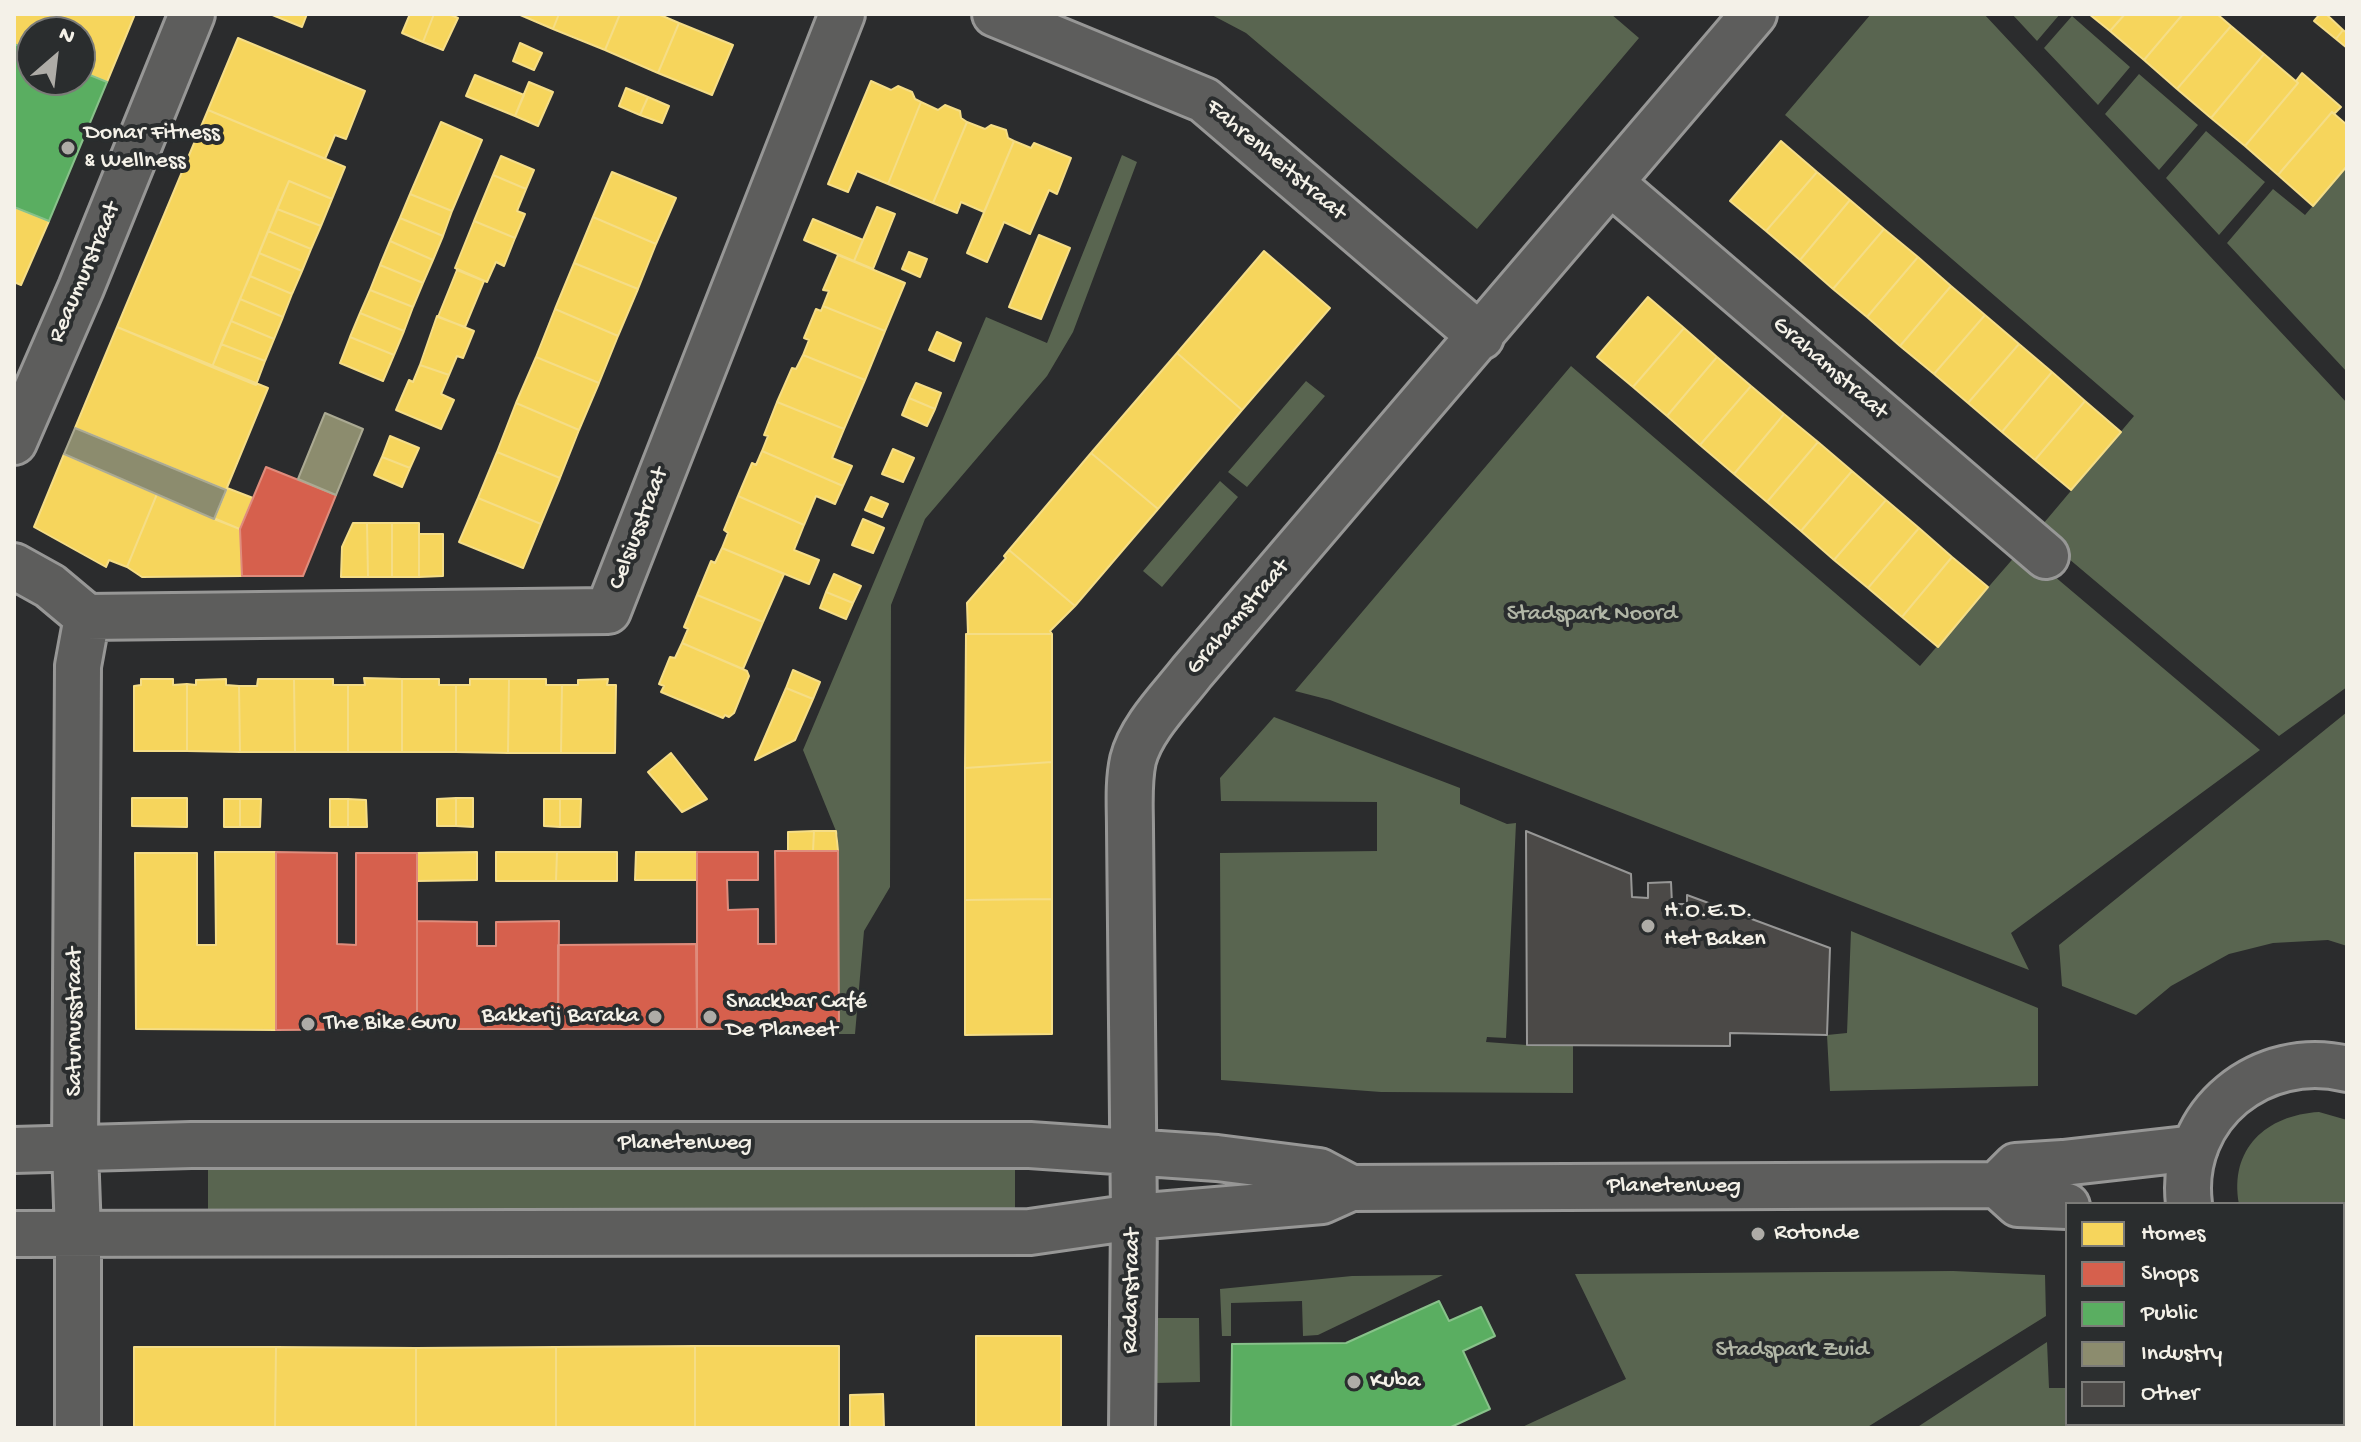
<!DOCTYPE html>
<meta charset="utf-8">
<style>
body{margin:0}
#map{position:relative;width:2361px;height:1442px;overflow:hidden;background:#2b2c2d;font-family:"Gochi Hand",sans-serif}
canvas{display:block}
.frame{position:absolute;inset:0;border:16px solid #f4f1e8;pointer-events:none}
.legend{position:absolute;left:2065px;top:1202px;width:280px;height:224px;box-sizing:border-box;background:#2a2d2e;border:2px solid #7b7b78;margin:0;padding:10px 14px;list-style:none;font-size:24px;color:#f4f1e8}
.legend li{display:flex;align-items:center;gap:16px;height:40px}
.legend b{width:40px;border:2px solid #7b7b78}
.north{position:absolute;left:16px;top:16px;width:80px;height:80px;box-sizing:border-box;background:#2a2d2e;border:2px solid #7b7b78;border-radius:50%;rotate:28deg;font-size:22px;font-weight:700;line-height:32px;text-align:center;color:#f4f1e8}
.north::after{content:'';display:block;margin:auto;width:28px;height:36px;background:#aeaca7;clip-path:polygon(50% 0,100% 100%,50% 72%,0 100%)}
</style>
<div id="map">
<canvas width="2361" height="1442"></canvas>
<div class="frame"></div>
<ul class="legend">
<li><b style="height:22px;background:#f6d55c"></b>Homes</li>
<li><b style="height:22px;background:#d6604d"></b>Shops</li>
<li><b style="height:22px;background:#5aae61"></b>Public</li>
<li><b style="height:22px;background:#8c8c6e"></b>Industry</li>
<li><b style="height:22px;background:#4b4947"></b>Other</li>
</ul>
<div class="north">N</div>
</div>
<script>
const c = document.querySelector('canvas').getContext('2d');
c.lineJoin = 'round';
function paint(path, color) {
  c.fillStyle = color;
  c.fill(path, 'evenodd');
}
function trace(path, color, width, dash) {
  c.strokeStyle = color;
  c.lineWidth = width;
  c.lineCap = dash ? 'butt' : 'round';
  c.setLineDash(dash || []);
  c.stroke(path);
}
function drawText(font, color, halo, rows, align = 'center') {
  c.font = font + ' "Gochi Hand",sans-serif';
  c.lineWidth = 8;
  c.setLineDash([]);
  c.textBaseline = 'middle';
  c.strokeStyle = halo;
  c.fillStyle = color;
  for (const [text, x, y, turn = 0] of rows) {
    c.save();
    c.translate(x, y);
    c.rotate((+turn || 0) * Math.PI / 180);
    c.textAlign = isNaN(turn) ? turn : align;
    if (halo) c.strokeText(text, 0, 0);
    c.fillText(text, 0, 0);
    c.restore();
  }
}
paint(new Path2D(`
 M1210 14H1611L1639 38 1477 229 1246 33Z
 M1871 14H1984L2347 403V687L2279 736 2056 548 2062 540 2043 524 2134 416 1785 115Z
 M2012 14H2060L2037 41Z
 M2072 16 2130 67 2098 105 2044 48Z
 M2139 74 2198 125 2159 170 2105 114Z
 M2206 131 2265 182 2219 235 2166 178Z
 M1122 155 1137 162 1073 332 1047 376 925 519 891 605 890 887 864 931 855 1034H839L838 836 803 750 986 317 1047 343Z
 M2347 166V372L2227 243 2273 189 2305 215Z
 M1571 366 1920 666 2017 554 2041 565 2260 750 2011 933 2029 970 1330 700 1295 691Z
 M1306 381 1325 396 1247 487 1228 472Z
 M1220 481 1238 497 1162 587 1143 571Z
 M2347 712V946L2328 940 2273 943 2229 954 2171 986 2136 1015 2062 986 2059 945Z
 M1274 717 1460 788V804L1507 824 1516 823 1506 1038 1487 1037 1486 1042 1527 1045H1573V1093L1381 1092 1221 1080 1220 853 1377 851V802L1221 801 1220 778Z
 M1851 931 2038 1008V1086L1830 1091 1827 1035 1847 1033Z
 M2319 1112 2347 1120V1256L2343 1258V1204H2239C2229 1149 2266 1115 2319 1112Z
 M1015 1158V1217L208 1222V1160Z
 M1953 1271 2045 1275 2046 1316 1866 1428H1520L1626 1379 1575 1274Z
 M1443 1275 1318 1335 1303 1336 1302 1301 1231 1303V1336H1222L1220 1289 1352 1276Z
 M1156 1318H1199L1200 1382 1156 1383Z
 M2047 1342 2049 1388H2067V1424H2120L2118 1428H1916Z
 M2160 1424H2245V1428H2158Z`), '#596550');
const homes = new Path2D(`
 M14 14H135L107 82 80 71V32H32V51L14 44Z
 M270 14H307L302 27Z
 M410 14H434L423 42 402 33Z
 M434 14H449L458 18 443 50 423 42Z
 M518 14H559L553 29Z
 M559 14H620L605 50 553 29Z
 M620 14H658L679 23 658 73 605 50Z
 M2089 14H2125L2110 31Z
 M2125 14H2183L2144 60 2110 31Z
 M2183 14H2217L2231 26 2177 89 2144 60Z
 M2320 14H2326L2343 30 2336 39 2314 21Z
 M679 23 733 45 712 95 658 73Z
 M2231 26 2264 54 2211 118 2177 89Z
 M2343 30 2347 33V48L2336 39Z
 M238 38 365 91 346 139 335 135 325 159 208 110Z
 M520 43 542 53 534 70 513 61Z
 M2264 54 2298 83 2245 146 2211 118Z
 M2302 73 2341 107 2334 114 2332 112 2278 175 2245 146 2298 83 2296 81Z
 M475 75 524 95 515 116 466 96Z
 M871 81 891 90 898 86 912 92 915 99 921 102 888 184 857 171 848 192 828 184Z
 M529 82 553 92 538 126 515 116Z
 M626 88 648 97 640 115 619 106Z
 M648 97 669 106 662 123 640 115Z
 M921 102 938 110 945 105 960 111 961 118 967 122 933 203 888 184Z
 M208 110 345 167 332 199 289 181 212 367 117 327Z
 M2332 112 2347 125V166L2313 206 2278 175Z
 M441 122 482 140 452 211 410 194Z
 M967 122 985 129 991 125 1006 130 1008 138 1014 141 984 212 961 202 957 213 933 203Z
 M1014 141 1031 148 1034 143 1071 158 1057 194 1049 190 1030 234 1004 222 987 262 967 253Z
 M1781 141 1817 172 1766 231 1730 201Z
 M501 156 534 170 526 189 493 175Z
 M612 172 676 198 656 244 593 217Z
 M1817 172 1850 200 1800 260 1766 231Z
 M493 175 526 189 517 211 525 214 515 238 474 221Z
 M289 181 332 199 321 226 277 209Z
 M410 194 452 211 443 236 400 218Z
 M1850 200 1884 229 1833 289 1800 260Z
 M14 207 49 221 21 285 14 282Z
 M877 207 895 214 873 269 854 261Z
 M277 209 321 226 311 249 268 231Z
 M593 217 656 244 638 289 574 263Z
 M400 218 443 236 433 260 390 241Z
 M813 219 863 240 854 261 804 240Z
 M474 221 515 238 504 266 496 262 487 282 455 268Z
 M1884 229 1918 257 1867 317 1833 289Z
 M268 231 311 249 302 271 259 253Z
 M1039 235 1070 248 1041 319 1009 307Z
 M390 241 433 260 423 283 380 265Z
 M1264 251 1330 308 1242 410 1177 353Z
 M909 252 927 259 920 277 902 269Z
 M259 253 302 271 292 294 250 276Z
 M838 255 905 283 885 331 823 306 829 291 823 290Z
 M1918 257 1951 286 1900 346 1867 317Z
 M574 263 638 289 618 336 555 309Z
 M380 265 423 283 413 307 370 290Z
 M457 270 484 281 465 327 438 317Z
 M250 276 292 294 283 317 240 299Z
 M1951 286 1985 315 1934 374 1900 346Z
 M370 290 413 307 404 331 360 313Z
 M1648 297 1684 328 1633 387 1597 357Z
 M240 299 283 317 274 339 231 321Z
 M823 306 885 331 865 380 803 355 809 340 804 338 816 309 821 311Z
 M555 309 618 336 599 383 536 357Z
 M360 313 404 331 394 355 350 337Z
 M1985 315 2019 344 1968 403 1934 374Z
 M437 316 474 331 463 358 457 356 449 375 420 365Z
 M231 321 274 339 265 361 221 344Z
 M117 327 268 388 226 490 75 428Z
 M1684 328 1717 357 1667 416 1633 387Z
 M937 332 961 343 954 361 929 350Z
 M350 337 394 355 383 381 340 363Z
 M221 344 265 361 256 385 212 367Z
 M2019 344 2052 372 2002 432 1968 403Z
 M1177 353 1242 410 1158 509 1091 453Z
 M803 355 865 380 844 429 777 402 792 368 796 369Z
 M536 357 599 383 579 430 516 403Z
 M1717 357 1751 386 1700 445 1667 416Z
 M420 365 449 375 441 394 454 400 441 429 396 410 409 380 413 382Z
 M2052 372 2085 401 2035 460 2002 432Z
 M916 383 941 393 935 409 909 398Z
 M1751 386 1784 414 1734 474 1700 445Z
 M909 398 935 409 927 426 902 415Z
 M2085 401 2121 432 2071 490 2035 460Z
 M777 402 844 429 832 458 852 466 843 486 762 451 768 436 764 435Z
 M516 403 579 430 560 478 497 452Z
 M1784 414 1818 442 1767 502 1734 474Z
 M390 436 419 448 410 468 382 457Z
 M1818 442 1852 471 1801 531 1767 502Z
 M893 449 914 458 903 482 882 474Z
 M762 451 843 486 835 504 816 496 804 525 738 496 752 463 756 465Z
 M497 452 560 478 541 524 478 498Z
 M1091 453 1158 509 1075 606 1009 550Z
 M64 454 157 494 127 567 109 560 106 567 34 527Z
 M382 457 410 468 402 487 374 475Z
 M1852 471 1886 500 1834 560 1801 531Z
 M227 488 253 498 240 529 214 519Z
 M157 494 242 530V576L142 577 127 567Z
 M738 496 804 525 794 550 819 560 809 584 722 548 728 533 724 530Z
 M871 497 888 504 882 517 865 510Z
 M478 498 541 524 523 568 459 542Z
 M1886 500 1919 528 1868 588 1834 560Z
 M863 519 884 528 873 553 852 545Z
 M353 523H367L368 577H341L342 547Z
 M367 523H392V577H368Z
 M392 523H419V577H392Z
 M1919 528 1952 557 1902 617 1868 588Z
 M419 534H443V576L419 577Z
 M722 548 784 574 763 622 697 595 711 561 715 563Z
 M1009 550 1075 606 1050 631 1052 634H968L967 603 1006 558 1004 556Z
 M1952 557 1988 587 1938 647 1902 617Z
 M834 574 861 586 853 603 826 592Z
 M826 592 853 603 846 619 820 608Z
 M697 595 763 622 743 669 682 643 688 629 684 627Z
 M966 634H1052V762L965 768Z
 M682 643 747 671 749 676 734 713 729 717 725 715 723 718 661 692 664 686 659 684 670 657 675 658Z
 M793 670 820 682 813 699 786 688Z
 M364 678 402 679V752H348V685H365Z
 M141 679H173V685L187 684V751H134V686L141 685Z
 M226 679V685L239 686 240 752 187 751V684L196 685V680Z
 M258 679H294L295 752H240L239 686H257Z
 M294 679H333V685H348V752H295Z
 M402 679H439V685H456V752H402Z
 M470 679H509L508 753 456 752V685H470Z
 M509 679H546V685H562L561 753H508Z
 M608 679 607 685H616L615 753H561L562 685H578V680Z
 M786 688 813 699 795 740 755 760Z
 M671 753 707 799 682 812 648 772Z
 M1052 762V899L965 900V768Z
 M132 798H187V827L132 826Z
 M456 798V826H437V799Z
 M456 798H473V827L456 826Z
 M224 799H240V827H224Z
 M240 799H261L260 827H240Z
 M330 799H348V827H330Z
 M348 799 366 800 367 827H348Z
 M544 799H560V827L544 826Z
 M560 799H581L580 827H560Z
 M814 831 813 851H788V832Z
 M814 831H836L838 851H813Z
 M215 852H276V1030L136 1029 135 853H197V945H216Z
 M477 852V880L417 881V853Z
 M496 852H557L556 881H496Z
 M557 852H617V881H556Z
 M636 852H697V880H635Z
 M1052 899V1034L965 1035V900Z
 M976 1336H1061V1428H976Z
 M695 1346V1428H556V1347Z
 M695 1346H839V1428H695Z
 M134 1347H276L275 1428H134Z
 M276 1347 416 1348V1428H275Z
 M556 1347V1428H416V1348Z
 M883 1394 884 1428H850V1395Z`);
paint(homes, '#f6d55c');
trace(homes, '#f5dd86', 2);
const shops = new Path2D(`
 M266 467 336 495 303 576H242L240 529Z
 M775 851H838L839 1028 697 1029V852H758V880H727L728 910 758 909V944H776Z
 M276 852 337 853V944L356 945V853H417V1029L276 1030Z
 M417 921 477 922V946H496V922L559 921 558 1029H417Z
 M696 944 697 1029H558V945Z`);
paint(shops, '#d6604d');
trace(shops, '#df8c7c', 2);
const public = new Path2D(`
 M14 44 32 51V80H80V71L107 82 49 221 14 207Z
 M1439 1301 1449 1321 1481 1307 1495 1336 1463 1351 1490 1409 1449 1428H1231L1232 1344 1346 1343Z`);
paint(public, '#5aae61');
trace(public, '#88c28a', 2);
const industry = new Path2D(`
 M325 413 363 429 336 495 298 479Z
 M75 428 226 490 214 519 64 454Z`);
paint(industry, '#8c8c6e');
trace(industry, '#abaa93', 2);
const building = new Path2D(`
 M1526 831 1631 874 1632 897 1648 898V883L1671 882 1672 904H1687V895L1830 948 1827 1035 1730 1033V1046L1527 1045Z`);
paint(building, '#4b4947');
trace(building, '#979796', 2);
const minor = new Path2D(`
 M995 14 1204 100 1481 337
 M1611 183 2046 556
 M14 442 81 288 192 14
 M14 566 50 586 87 617 608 611 842 14
 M14 1150 191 1145H1030L1217 1158 1319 1171 1351 1188
 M1997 1185 2016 1166 2063 1163 2195 1148
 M2189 1204C2178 1114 2262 1048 2347 1069
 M14 1234 1030 1232 1134 1217 1322 1201 1351 1188 1997 1185 2018 1204 2067 1206
 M2343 1302 2347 1300
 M78 1428V1233L75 1150 78 666 87 617
 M1132 1428 1134 1217 1130 829C1130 807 1128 783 1133 760 1141 728 1172 698 1192 672L1754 14
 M2275 1428V1424`);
trace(minor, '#979796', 50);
trace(minor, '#5d5d5c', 44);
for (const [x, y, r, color] of [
 [68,148,8,"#aeaca7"],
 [1648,926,8,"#aeaca7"],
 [655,1017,8,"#aeaca7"],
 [710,1017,8,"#aeaca7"],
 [308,1024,8,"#aeaca7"],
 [1758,1234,8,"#aeaca7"],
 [1354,1382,8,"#aeaca7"]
]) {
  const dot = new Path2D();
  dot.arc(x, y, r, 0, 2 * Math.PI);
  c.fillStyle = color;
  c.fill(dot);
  trace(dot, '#2a2d2e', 3);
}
drawText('24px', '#f4f1e8', '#2a2d2e', [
 ["Donar Fitness",84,134],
 ["& Wellness",84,162],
 ["H.O.E.D.",1664,912],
 ["Het Baken",1664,940],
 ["Snackbar Café",726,1003],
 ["De Planeet",726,1031],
 ["Bakkerij Baraka",639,1017,"right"],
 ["The Bike Guru",324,1024],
 ["Rotonde",1774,1234],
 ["Kuba",1370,1382]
], 'left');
drawText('24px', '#f4f1e8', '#2a2d2e', [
 ["Fahrenheitstraat",1275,161,40],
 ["Reaumurstraat",86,273,-67],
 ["Grahamstraat",1829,369,41],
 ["Celsiusstraat",640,529,-69],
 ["Grahamstraat",1239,618,-49],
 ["Saturnusstraat",76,1022,-90],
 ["Planetenweg",685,1144],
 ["Planetenweg",1674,1187],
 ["Radarstraat",1133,1291,-89]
]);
drawText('24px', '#b1b6a6', '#2a2d2e', [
 ["Stadspark Noord",1592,615],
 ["Stadspark Zuid",1792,1351]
]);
</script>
